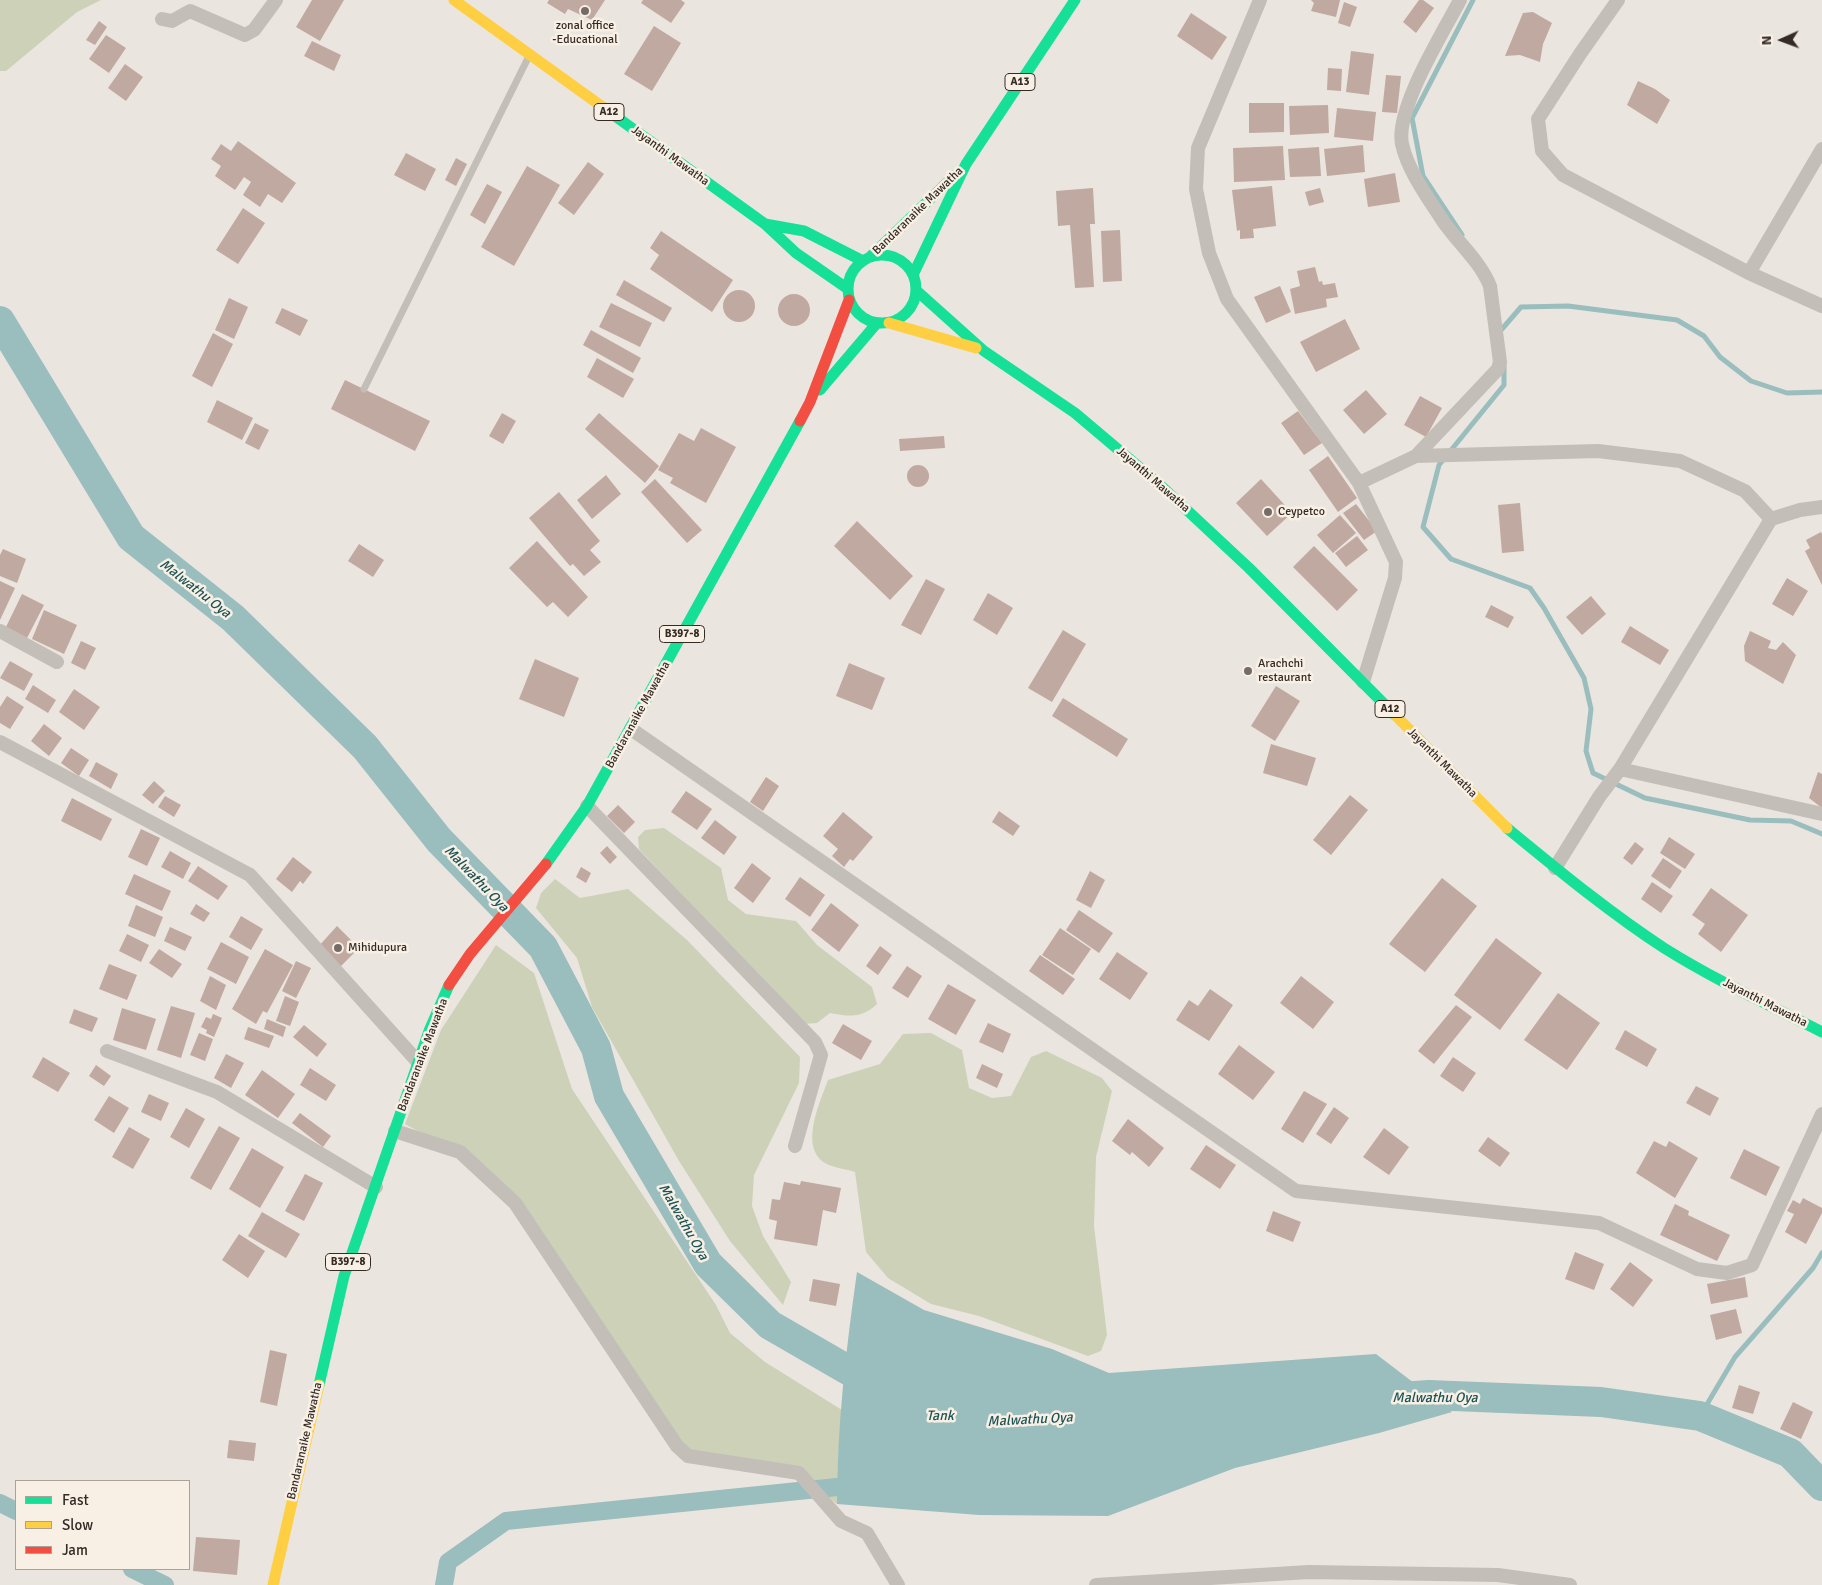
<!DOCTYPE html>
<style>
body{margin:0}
#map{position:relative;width:1822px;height:1585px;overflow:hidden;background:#ebe5df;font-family:Signika,sans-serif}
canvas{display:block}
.legend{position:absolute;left:15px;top:1480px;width:175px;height:90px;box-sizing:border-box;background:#f9f0e5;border:1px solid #aba199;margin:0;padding:6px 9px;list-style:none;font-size:15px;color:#352b26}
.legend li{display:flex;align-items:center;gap:10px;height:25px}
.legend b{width:25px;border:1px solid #aba199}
.north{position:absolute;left:1757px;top:15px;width:50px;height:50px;-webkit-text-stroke:4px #f9f0e5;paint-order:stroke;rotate:268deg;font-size:14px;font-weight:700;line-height:20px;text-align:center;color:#352b26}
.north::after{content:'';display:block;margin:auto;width:18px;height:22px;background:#352b26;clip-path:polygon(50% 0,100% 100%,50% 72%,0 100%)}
</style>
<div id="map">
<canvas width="1822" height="1585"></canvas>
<ul class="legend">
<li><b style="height:6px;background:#16e098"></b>Fast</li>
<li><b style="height:6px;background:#ffcf43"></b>Slow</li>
<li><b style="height:6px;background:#f24e42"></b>Jam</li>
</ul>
<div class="north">N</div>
</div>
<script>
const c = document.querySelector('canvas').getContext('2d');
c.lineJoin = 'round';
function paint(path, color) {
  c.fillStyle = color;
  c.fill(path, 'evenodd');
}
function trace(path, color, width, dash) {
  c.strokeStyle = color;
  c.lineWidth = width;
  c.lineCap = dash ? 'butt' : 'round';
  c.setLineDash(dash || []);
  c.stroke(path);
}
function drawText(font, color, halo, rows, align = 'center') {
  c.font = font + ' Signika,sans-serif';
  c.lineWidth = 5;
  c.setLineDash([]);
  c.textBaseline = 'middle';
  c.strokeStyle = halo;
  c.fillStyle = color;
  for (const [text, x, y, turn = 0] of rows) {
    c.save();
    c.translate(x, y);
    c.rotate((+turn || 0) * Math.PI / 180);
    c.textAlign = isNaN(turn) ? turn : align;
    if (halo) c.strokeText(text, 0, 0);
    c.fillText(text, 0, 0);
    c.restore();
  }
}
paint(new Path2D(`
 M0 0H101L77 12 6 71H0Z
 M664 828 721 868 728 900 746 914 796 921 817 945 872 987 877 1004C862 1018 850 1017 830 1013L817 1023 803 1024 639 849 638 837 645 830Z
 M555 879 580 898 628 889 687 940 800 1057 799 1083 754 1175 752 1206 763 1236 791 1282 783 1305 730 1241 679 1161 592 1007 577 958 536 908 541 893Z
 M496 945 534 973 572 1089 716 1305 730 1333 765 1362 842 1410 838 1459 837 1504 799 1473 688 1456 515 1203 447 1147 405 1124 441 1030Z
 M931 1033 962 1050 969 1088 992 1098 1011 1096 1031 1057 1046 1051 1102 1078 1112 1091 1096 1157 1094 1226 1107 1335 1101 1351 1088 1356 979 1316 931 1304 888 1278 866 1252 855 1172C847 1169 833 1168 825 1163 799 1147 820 1102 828 1080L880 1064 903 1034Z`), '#ccd1b8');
paint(new Path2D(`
 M857 1272 924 1310 1052 1349 1109 1373 1376 1354 1452 1412 1379 1433 1235 1468 1108 1516 979 1515 837 1504C837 1427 846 1349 857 1272Z`), '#9abdbd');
trace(new Path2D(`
 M1462 235 1423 176 1412 118 1473 0
 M1502 329 1521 307 1568 306 1677 320 1704 336 1720 357 1751 381 1787 393 1822 392
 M1504 366V385L1439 465 1423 527 1451 559 1530 588 1544 608 1584 678 1591 709 1586 751 1593 773 1645 798 1750 820 1791 821 1822 834
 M1700 1416 1735 1357 1813 1268 1822 1253`), '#9abdbd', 5);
trace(new Path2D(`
 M0 1503 16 1511
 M132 1569 165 1585
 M444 1585 448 1562 506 1521 837 1487`), '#9abdbd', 18);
trace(new Path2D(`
 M0 321 131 537 233 618 365 747 439 840 543 947 596 1048 609 1096 708 1264 770 1325 881 1389
 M1387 1398 1429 1395 1601 1402 1700 1416 1790 1453 1822 1486`), '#9abdbd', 30);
paint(new Path2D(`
 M312 0H344L320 41 296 27Z
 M549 0H605L592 20 568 9 565 14 547 3Z
 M643 0H681L685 3 671 23 641 3Z
 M1311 0H1340L1336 17 1311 11 1314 3Z
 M1419 0H1423L1434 8 1416 33 1403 22Z
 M1344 2 1357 7 1350 27 1338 23Z
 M1533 12 1552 23 1543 44 1540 62 1520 55 1505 56 1523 13Z
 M1191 13 1227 37 1212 60 1177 36Z
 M99 21 107 27 95 45 86 40Z
 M654 26 681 43 652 91 624 74Z
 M106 35 126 48 109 73 89 59Z
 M312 41 341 55 334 71 304 56Z
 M1351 51 1374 54 1369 95 1346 92Z
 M125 64 143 77 126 101 108 88Z
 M1328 68 1342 69 1341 91 1327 90Z
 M1386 75 1401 76 1397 113 1382 112Z
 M1638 81 1655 89 1670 100 1657 124 1627 105Z
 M1249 103H1284V132L1249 133Z
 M1328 105 1329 133 1290 135 1289 106Z
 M1337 108 1376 112 1373 141 1334 137Z
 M238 141 296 183 282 203 268 194 260 207 243 195 251 182 244 177 235 190 215 176 221 166 211 159 221 144 231 151Z
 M1363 145 1365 172 1327 176 1324 149Z
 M1283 146 1285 180 1234 182 1233 148Z
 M1319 147 1321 176 1290 177 1288 149Z
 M406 153 436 169 425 191 394 175Z
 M456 158 467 164 456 186 445 180Z
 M588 162 604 174 574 215 558 203Z
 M527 166 560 185 514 266 481 247Z
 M1395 173 1400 202 1368 207 1364 179Z
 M487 184 502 192 485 224 470 215Z
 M1272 186 1276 226 1253 229 1254 238 1240 239V230L1237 231 1232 190Z
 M1093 188 1095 224H1090L1094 287 1075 288 1070 225 1058 226 1056 191Z
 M1320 188 1324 202 1309 206 1305 192Z
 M243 208 265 223 238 264 216 250Z
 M1120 230 1122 281 1103 282 1101 231Z
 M661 231 733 280 712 312 650 269 659 255 650 248Z
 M1315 267 1319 282 1322 281 1323 285 1335 283 1338 297 1326 299 1327 307 1295 314 1290 289 1300 286 1297 271Z
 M624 280 672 308 664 322 616 295Z
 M1280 286 1291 312 1266 323 1254 297Z
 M723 306a16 16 0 1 1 32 0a16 16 0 1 1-32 0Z
 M778 310a16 16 0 1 1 32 0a16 16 0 1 1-32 0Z
 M229 298 248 307 234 339 215 330Z
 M611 303 652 323 640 347 599 327Z
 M282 308 308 320 300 336 275 323Z
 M1345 319 1360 349 1316 372 1300 342Z
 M591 330 641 358 633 373 583 345Z
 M213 333 233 344 212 387 192 376Z
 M597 358 634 379 623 398 587 377Z
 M345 380 430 421 415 451 331 409Z
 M1366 390 1387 414 1364 434 1343 410Z
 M1420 396 1442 408 1426 437 1404 425Z
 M217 400 253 418 242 440 207 422Z
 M1298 411 1322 443 1304 455 1281 423Z
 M502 413 516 421 503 444 489 436Z
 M599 413 659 466 645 483 585 429Z
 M255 423 269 430 259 450 245 443Z
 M701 428 736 447 706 503 670 483 673 478 658 470 679 433 694 441Z
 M944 436 945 448 900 451 899 439Z
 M1328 456 1357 498 1338 512 1309 470Z
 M907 476a11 11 0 1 1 22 0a11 11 0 1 1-22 0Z
 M606 475 621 494 592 519 577 500Z
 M655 479 702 530 687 543 641 492Z
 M1261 479 1292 513 1267 536 1236 503Z
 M559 492 600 541 590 550 601 562 584 576 573 564 570 566 529 518Z
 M1520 503 1524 551 1502 553 1498 505Z
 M1356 504 1377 531 1364 540 1343 513Z
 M1340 515 1356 533 1333 553 1317 535Z
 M857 521 913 576 890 600 834 546Z
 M1821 532 1822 534V585L1805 551 1810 548 1806 540Z
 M1357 536 1368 550 1346 567 1335 553Z
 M537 541 588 597 568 617 553 602 547 607 509 568Z
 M359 544 384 560 373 577 348 561Z
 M1314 546 1358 590 1337 611 1293 567Z
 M3 549 26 559 17 583 0 576V555Z
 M1787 578 1808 591 1793 616 1772 604Z
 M926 579 945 589 921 635 901 625Z
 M0 581 15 588 0 620Z
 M988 593 1013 608 997 635 973 620Z
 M22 594 44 605 27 638 6 627Z
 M1591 596 1606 614 1582 635 1566 617Z
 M1491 605 1514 617 1508 628 1485 617Z
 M44 610 77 625 64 654 32 639Z
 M1630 626 1669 650 1660 665 1621 642Z
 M1063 630 1086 644 1052 702 1028 688Z
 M1750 631 1771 641 1768 648 1776 650 1783 642 1796 655 1783 684 1745 661 1744 646Z
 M81 641 96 648 85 670 71 663Z
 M535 659 579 678 564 717 519 699Z
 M10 661 33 674 24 691 0 678Z
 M849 663 885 678 872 710 836 696Z
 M33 685 56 700 48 713 25 699Z
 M1276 686 1300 701 1275 741 1251 726Z
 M74 689 100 707 84 730 59 712Z
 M7 696 24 707 10 729 0 723V707Z
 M1063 698 1128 739 1117 757 1052 716Z
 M44 724 62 738 49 756 31 741Z
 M1271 744 1316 758 1307 786 1263 773Z
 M71 748 89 760 79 776 61 763Z
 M96 762 118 774 111 789 89 776Z
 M1818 772 1822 774V808L1809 798Z
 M766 777 779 786 763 811 750 802Z
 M154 781 165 791 153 804 142 795Z
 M686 791 712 809 697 830 671 812Z
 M1350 795 1368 810 1331 855 1313 840Z
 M165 796 181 805 174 817 158 807Z
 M72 798 112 819 101 841 61 821Z
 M618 805 635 822 624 833 607 816Z
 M999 811 1020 826 1013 836 992 822Z
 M843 812 873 837 853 861 850 859 844 867 832 856 838 849 823 836Z
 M715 820 737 837 724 855 701 838Z
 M141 829 160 838 147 866 128 857Z
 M1669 837 1695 854 1685 869 1660 853Z
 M1635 842 1644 849 1632 865 1623 858Z
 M607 846 617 857 610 864 600 853Z
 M170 851 191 863 183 879 161 867Z
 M293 857 312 872 303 884 300 881 292 892 276 879Z
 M1663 858 1682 871 1670 889 1651 876Z
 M752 863 771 878 753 903 734 888Z
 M198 866 228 886 218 900 188 881Z
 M581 867 591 873 586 883 576 877Z
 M1090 871 1105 880 1091 908 1076 900Z
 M134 874 171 891 162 911 125 894Z
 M800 877 825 895 810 917 785 899Z
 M1442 878 1477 906 1425 972 1389 944Z
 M1652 882 1673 896 1661 913 1641 899Z
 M1711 888 1748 915 1721 952 1698 934 1705 924 1692 915Z
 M831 903 859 925 839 952 811 930Z
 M196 904 210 913 204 922 190 914Z
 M136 905 163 917 155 937 128 926Z
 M1079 910 1113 933 1099 953 1066 930Z
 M241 916 263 929 251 950 229 937Z
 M337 926 359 948 339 968 318 947Z
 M170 927 192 937 185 951 164 941Z
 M1060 928 1091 949 1073 975 1042 955Z
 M127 934 149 945 141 962 119 951Z
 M1496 938 1542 973 1500 1030 1454 995Z
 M221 942 249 957 236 984 207 969Z
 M880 946 892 955 878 975 866 966Z
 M159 949 182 964 172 978 149 963Z
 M265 949 293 965 267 1013 263 1011 256 1024 232 1009Z
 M1117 952 1148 973 1130 1000 1099 979Z
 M1040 955 1075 979 1063 995 1029 971Z
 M296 961 311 968 296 998 282 991Z
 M109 964 137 975 127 1000 99 989Z
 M907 966 922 976 908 998 892 988Z
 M210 976 226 985 216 1010 200 1001Z
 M1301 976 1334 1002 1313 1029 1280 1003Z
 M948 984 976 1000 956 1035 928 1019Z
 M1210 989 1233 1005 1209 1041 1176 1020 1189 1000 1198 1006Z
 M1558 993 1600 1023 1567 1070 1524 1040Z
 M285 996 299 1002 290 1026 276 1021Z
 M1456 1005 1472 1017 1434 1064 1418 1051Z
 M171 1006 195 1013 181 1058 157 1050Z
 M122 1008 156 1019 146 1050 113 1040Z
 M74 1009 98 1018 92 1032 69 1023Z
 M213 1014 222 1018 214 1037 206 1033 207 1030 201 1027 206 1017 211 1019Z
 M267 1019 286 1027 283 1037 264 1029Z
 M988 1023 1011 1034 1003 1053 979 1042Z
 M843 1024 872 1041 861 1060 832 1043Z
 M304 1025 327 1044 317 1057 293 1037Z
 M248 1027 274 1036 269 1048 244 1039Z
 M1625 1030 1657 1049 1647 1067 1615 1049Z
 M199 1033 213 1039 205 1061 190 1055Z
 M1239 1045 1275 1072 1253 1100 1218 1074Z
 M226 1054 244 1063 231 1088 214 1078Z
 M43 1057 70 1073 58 1092 32 1077Z
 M1453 1057 1476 1073 1463 1092 1440 1076Z
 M982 1064 1003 1074 997 1088 976 1078Z
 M96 1065 111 1076 104 1086 89 1076Z
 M310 1068 336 1085 326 1101 300 1085Z
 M262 1070 295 1094 278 1118 245 1095Z
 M1696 1086 1719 1098 1710 1116 1686 1103Z
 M1304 1091 1327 1104 1303 1143 1281 1129Z
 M149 1094 169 1103 161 1121 141 1112Z
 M109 1096 129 1108 114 1133 94 1120Z
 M1334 1107 1349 1118 1331 1144 1316 1134Z
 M186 1108 205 1119 189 1148 170 1137Z
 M300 1113 331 1136 323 1147 292 1123Z
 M1128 1119 1164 1148 1149 1167 1132 1152 1130 1155 1112 1141Z
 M219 1126 240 1138 211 1190 190 1178Z
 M129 1127 150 1139 133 1169 112 1157Z
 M1384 1128 1409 1147 1389 1175 1363 1157Z
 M1488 1137 1510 1153 1500 1167 1478 1151Z
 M1654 1141 1666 1147 1669 1141 1698 1158 1675 1198 1636 1173Z
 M1206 1145 1236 1165 1220 1189 1190 1169Z
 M252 1148 284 1167 260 1208 229 1189Z
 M1744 1149 1780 1167 1766 1196 1730 1178Z
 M305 1174 323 1183 304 1221 285 1211Z
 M801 1181 841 1188 836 1213 823 1210 817 1246 774 1239 777 1221 769 1219 772 1199 780 1200 784 1182 800 1185Z
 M1803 1198 1822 1208V1213L1806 1244 1785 1232 1794 1214 1787 1211 1793 1200 1800 1204Z
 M1675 1204 1689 1211 1688 1215 1730 1235 1717 1261 1660 1235Z
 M1273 1211 1301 1222 1293 1242 1266 1231Z
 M262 1212 300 1234 286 1258 248 1236Z
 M239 1234 265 1251 248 1278 222 1260Z
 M1575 1252 1604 1264 1594 1290 1565 1279Z
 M1630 1262 1653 1280 1633 1307 1610 1289Z
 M1745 1277 1748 1297 1711 1304 1707 1284Z
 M813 1279 840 1284 836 1306 809 1301Z
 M1736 1309 1742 1333 1716 1340 1710 1315Z
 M270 1350 287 1354 277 1406 260 1402Z
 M1739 1385 1760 1392 1753 1414 1732 1408Z
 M1793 1402 1813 1412 1801 1439 1780 1429Z
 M229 1440 256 1443 254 1461 227 1458Z
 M196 1537 240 1540 237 1575 193 1571Z`), '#c0a9a0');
trace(new Path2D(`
 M364 389 528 58`), '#c4beb8', 7);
trace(new Path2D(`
 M1260 0 1198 148 1196 189 1209 253 1227 299 1359 483 1396 562 1395 578 1363 682
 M1618 0 1580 54 1538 119 1542 151 1563 175 1749 273 1822 306
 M162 19 172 21 190 11 245 35 254 30 276 0
 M1749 273 1822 149
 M1416 456 1498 369 1500 362 1490 286C1480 261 1458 243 1443 221 1428 198 1408 171 1402 144 1395 109 1443 33 1460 0
 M1359 483 1416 456 1598 451 1680 461 1745 491 1771 519 1620 769 1599 797 1555 868
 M1771 519 1800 510 1822 507
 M0 631 57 662
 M631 729 1296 1191 1599 1223 1697 1269 1727 1273 1752 1265 1822 1114
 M0 742 250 875 418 1062
 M1620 769 1822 814
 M587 806 815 1042 821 1055 795 1146
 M107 1051 217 1092 376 1187
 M395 1131 460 1152 515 1203 677 1446 688 1456 799 1473 841 1521 867 1533 898 1585
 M1096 1585 1309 1572 1498 1575 1570 1585`), '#c4beb8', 14);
trace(new Path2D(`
 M604 108 765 224 796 253 848 289
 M765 224 804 231 863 261
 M848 289a34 34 0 1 1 68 0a34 34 0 1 1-68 0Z
 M870 257 955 175
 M913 275 966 164 1075 0
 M917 291 984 351 1075 413 1159 484 1249 568 1395 715
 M820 390 877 323
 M1507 828C1557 869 1610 913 1664 948 1715 980 1769 1005 1822 1032
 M546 864 587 806 800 421
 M319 1385 344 1276 429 1031 449 985`), '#16e098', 11);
trace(new Path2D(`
 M454 0 604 108
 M889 323 976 348
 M1395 715 1507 828
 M273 1585 319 1385`), '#ffcf43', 11);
trace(new Path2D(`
 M800 421 810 402 849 300
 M449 985 470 954 546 864`), '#f24e42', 11);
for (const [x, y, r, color] of [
 [585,11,5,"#756c67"],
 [1268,512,5,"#756c67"],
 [1248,671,5,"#756c67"],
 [338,948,5,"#756c67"]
]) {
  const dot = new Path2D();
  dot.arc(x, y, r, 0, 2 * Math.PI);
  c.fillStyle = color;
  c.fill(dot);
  trace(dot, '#f9f0e5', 2);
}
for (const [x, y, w] of [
 [1020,82,30],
 [609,112,30],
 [682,634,45],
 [1390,709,30],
 [348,1262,45]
]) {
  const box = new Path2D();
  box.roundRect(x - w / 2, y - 8.5, w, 17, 4);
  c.fillStyle = '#f9f0e5';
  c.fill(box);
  trace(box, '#352b26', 1);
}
drawText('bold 11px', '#352b26', null, [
 ["A13",1020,82],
 ["A12",609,112],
 ["B397-8",682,634],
 ["A12",1390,709],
 ["B397-8",348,1262]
]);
drawText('12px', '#352b26', '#f9f0e5', [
 ["zonal office",585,26,"center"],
 ["-Educational",585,40,"center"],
 ["Ceypetco",1278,512],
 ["Arachchi",1258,664],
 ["restaurant",1258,678],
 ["Mihidupura",348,948]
], 'left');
drawText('12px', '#352b26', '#f9f0e5', [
 ["Jayanthi Mawatha",670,156,36],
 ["Bandaranaike Mawatha",918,211,-44],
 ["Jayanthi Mawatha",1153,480,41],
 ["Bandaranaike Mawatha",638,715,-61],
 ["Jayanthi Mawatha",1442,763,45],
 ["Jayanthi Mawatha",1765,1003,27],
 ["Bandaranaike Mawatha",423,1055,-69],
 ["Bandaranaike Mawatha",305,1441,-77]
]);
drawText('italic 14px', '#1c5357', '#f9f0e5', [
 ["Malwathu Oya",195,589,38],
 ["Malwathu Oya",476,879,46],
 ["Malwathu Oya",683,1222,60],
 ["Malwathu Oya",1435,1398],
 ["Tank",940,1416],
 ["Malwathu Oya",1030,1420,-3]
]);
</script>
